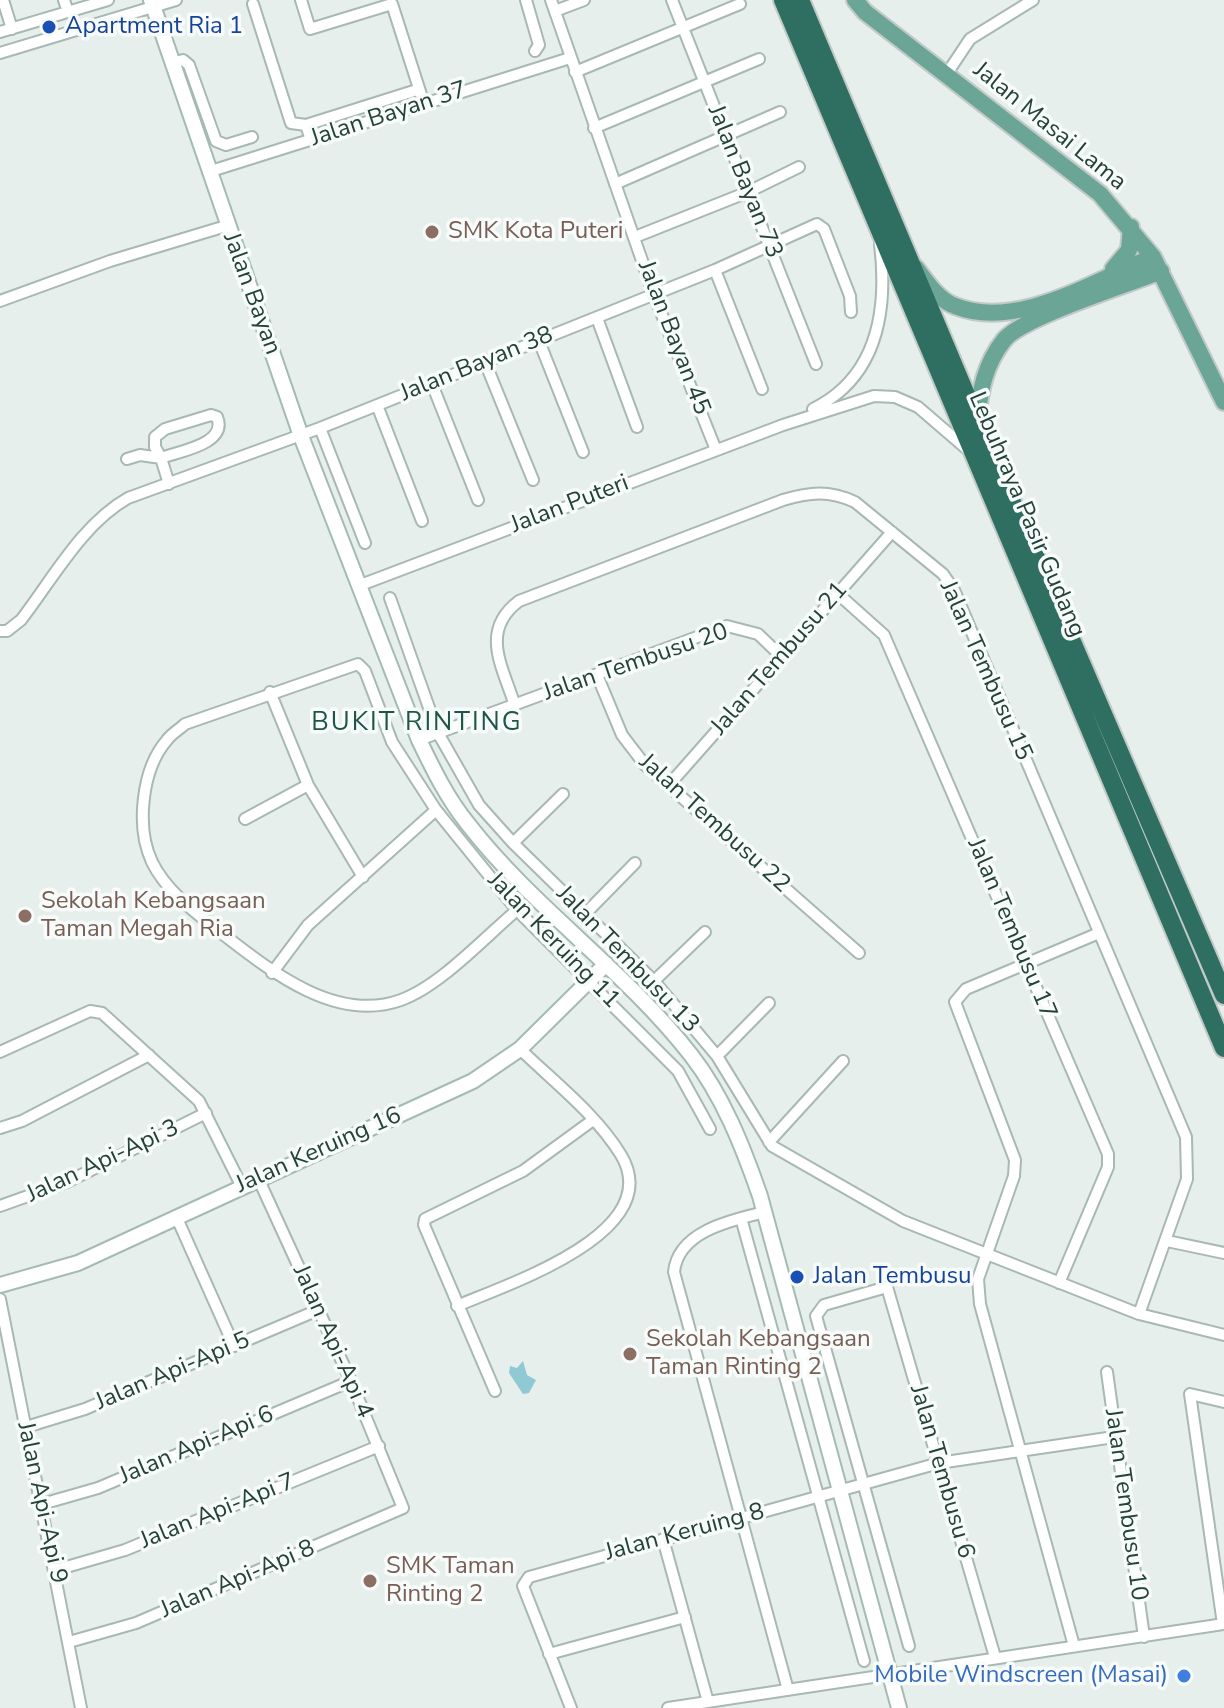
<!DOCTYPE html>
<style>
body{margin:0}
canvas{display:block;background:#e6efeb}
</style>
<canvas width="1224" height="1708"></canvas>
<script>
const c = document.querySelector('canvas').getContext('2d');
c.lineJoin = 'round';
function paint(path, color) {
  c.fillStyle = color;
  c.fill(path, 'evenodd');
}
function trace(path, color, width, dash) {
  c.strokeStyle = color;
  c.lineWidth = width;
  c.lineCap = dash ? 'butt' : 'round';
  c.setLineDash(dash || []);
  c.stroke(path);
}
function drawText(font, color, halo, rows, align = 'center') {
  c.font = font + ' "Nunito Sans",sans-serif';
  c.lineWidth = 7;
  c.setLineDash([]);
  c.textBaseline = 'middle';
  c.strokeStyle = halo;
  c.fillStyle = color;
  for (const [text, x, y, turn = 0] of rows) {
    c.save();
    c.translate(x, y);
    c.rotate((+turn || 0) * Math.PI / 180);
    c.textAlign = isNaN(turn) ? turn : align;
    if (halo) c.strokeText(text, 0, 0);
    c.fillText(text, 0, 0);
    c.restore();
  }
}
paint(new Path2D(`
 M523 1361 527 1375 536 1380 529 1393 523 1394 509 1373 510 1366 517 1368Z`), '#8ec9d4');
const street = new Path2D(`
 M3 0 12 29
 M64 0 68 12
 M301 0 310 29 392 4 424 104
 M526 0 539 45 535 51
 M551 0 654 295 716 450
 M672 0 816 364
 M253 4 291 123 306 125
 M555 11 584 0
 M0 32 108 0
 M0 53 176 0
 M171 63 183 60 189 65 216 141 226 145 252 137
 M575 72 740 4
 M946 75 970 39 1033 0
 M594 128 759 59
 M311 140 306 125 417 90
 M208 172 570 58
 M615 184 780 112
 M635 237 748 192 799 167
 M715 270 762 389
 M0 301 110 261 226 226
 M597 318 637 427
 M539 341 583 452
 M485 362 533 480
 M432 384 478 500
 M377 405 422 521
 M813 409C878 377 888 310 880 244
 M211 415 217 417C228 444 180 451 161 458L155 447V437L165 429Z
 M320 428 365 543
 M127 459 140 455 161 458 169 484
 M358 586 783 425 874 396 895 397 918 407 968 450
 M837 593 884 635 1108 1154V1167L1059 1283
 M390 598 438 733 479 805 513 843 654 981 717 1056 772 1146 903 1221 1139 1314 1224 1335
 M0 631H7L21 620C52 580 82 524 128 498L320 428 715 270 817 224 824 229 850 296 851 312
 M597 675 622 735 645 765 859 953
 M270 692 308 785 363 877
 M515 706C503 667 479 631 519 601L783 500C810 492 829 490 855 502L943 574 954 590 1186 1137 1187 1179 1139 1314
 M419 740 727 626 758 634 782 657
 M668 786 892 532
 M245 819 308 785
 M513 843 563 794
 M517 910C484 938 440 986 401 1000 335 1024 268 969 220 932 196 913 166 891 152 862 136 828 141 770 167 740 171 734 180 729 185 724L358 664 365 671 392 742 436 810 517 910 678 1071 710 1129
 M585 914 635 863
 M272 973 308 925 436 810
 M654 981 705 932
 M0 1052 90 1011 102 1013 199 1101 241 1185
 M717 1056 769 1003
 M0 1128 22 1121 149 1055
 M769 1142 843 1061
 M0 1206 67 1182 206 1113
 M765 1212C732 1220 678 1231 674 1272L788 1690
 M176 1216 234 1346
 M741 1218 864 1661
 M1167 1241 1224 1253
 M0 1299 81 1708
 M457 1306C505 1285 668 1233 621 1155 596 1114 554 1082 520 1049
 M1107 1372 1144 1637
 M495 1391 424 1225 425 1219 523 1171 593 1120
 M26 1427 85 1409 318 1310
 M42 1504 98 1488 351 1381
 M663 1539 708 1702
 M56 1570 125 1550 379 1446
 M1223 1624 1190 1394 1224 1402
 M69 1642 136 1623 403 1508 351 1381 258 1178
 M909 1646 816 1316 824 1305 887 1287 995 1657
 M1074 1646 980 1304 978 1279 1014 1176 1015 1160 955 1002 966 989 1099 933
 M549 1654 685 1617
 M571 1708 523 1586 529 1577 939 1463 1114 1437
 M668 1708 1224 1624`);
const secondary = new Path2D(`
 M151 0 301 436 419 740C433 769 447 798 468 824 533 908 625 970 691 1055 723 1096 743 1147 760 1196L899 1708
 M0 1285 78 1263 473 1081 520 1049 606 964`);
const primary = new Path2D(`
 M855 0 865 12 1100 194 1153 257 1224 402
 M916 268C926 281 938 300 955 306 1018 331 1095 280 1153 257
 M1113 269 1129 250 1131 227
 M977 420C980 390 985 364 1004 340 1022 317 1130 284 1161 271`);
const highway = new Path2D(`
 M783 0 1224 1048
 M800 0 977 421 1224 995`);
trace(street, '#a8b8b2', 14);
trace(secondary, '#a4bbb3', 18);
trace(primary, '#c2cac8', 20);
trace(highway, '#c2cac8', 22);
trace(street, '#fff', 10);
trace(secondary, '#fff', 14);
trace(primary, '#6aa596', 16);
trace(highway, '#2f6f62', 18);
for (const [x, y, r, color] of [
 [49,27,8,"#1a4fb4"],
 [432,232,8,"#8d6e63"],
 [25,916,8,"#8d6e63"],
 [797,1277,8,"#1a4fb4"],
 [630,1354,8,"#8d6e63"],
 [370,1581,8,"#8d6e63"],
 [1184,1676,8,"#3f7fe0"]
]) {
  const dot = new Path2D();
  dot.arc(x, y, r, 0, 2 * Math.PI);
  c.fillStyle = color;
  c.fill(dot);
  trace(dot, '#f7fbf9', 3);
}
drawText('24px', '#164399', '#f7fbf9', [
 ["Apartment Ria 1",65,27],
 ["Jalan Tembusu",813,1277]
], 'left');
drawText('24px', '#24423a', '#f7fbf9', [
 ["Jalan Bayan 37",389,115,-18],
 ["Jalan Masai Lama",1049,127,39],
 ["Jalan Bayan 73",744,182,68],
 ["Jalan Bayan",251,294,70],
 ["Jalan Bayan 45",673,338,69],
 ["Jalan Bayan 38",477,365,-22],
 ["Jalan Puteri",570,505,-21],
 ["Lebuhraya Pasir Gudang",1026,515,67],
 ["Jalan Tembusu 21",780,659,-49],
 ["Jalan Tembusu 20",636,663,-19],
 ["Jalan Tembusu 15",985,671,66],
 ["Jalan Tembusu 22",714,824,42],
 ["Jalan Tembusu 17",1011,929,67],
 ["Jalan Keruing 11",553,941,46],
 ["Jalan Tembusu 13",627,960,46],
 ["Jalan Keruing 16",319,1151,-24],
 ["Jalan Api-Api 3",103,1162,-25],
 ["Jalan Api-Api 4",332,1342,66],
 ["Jalan Api-Api 5",173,1372,-23],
 ["Jalan Api-Api 6",197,1446,-23],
 ["Jalan Tembusu 6",941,1472,74],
 ["Jalan Api-Api 9",41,1503,78],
 ["Jalan Tembusu 10",1125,1505,82],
 ["Jalan Api-Api 7",218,1512,-22],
 ["Jalan Keruing 8",685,1533,-15],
 ["Jalan Api-Api 8",238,1580,-23]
]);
drawText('24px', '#785e54', '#f7fbf9', [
 ["SMK Kota Puteri",448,232],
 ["Sekolah Kebangsaan",41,902],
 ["Taman Megah Ria",41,930],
 ["Sekolah Kebangsaan",646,1340],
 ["Taman Rinting 2",646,1368],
 ["SMK Taman",386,1567],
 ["Rinting 2",386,1595]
], 'left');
drawText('24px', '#366cbe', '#f7fbf9', [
 ["Mobile Windscreen (Masai)",1168,1676]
], 'right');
c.letterSpacing = '2px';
drawText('26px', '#1f5548', '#f7fbf9', [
 ["BUKIT RINTING",417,724]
]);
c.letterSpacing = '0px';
</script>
